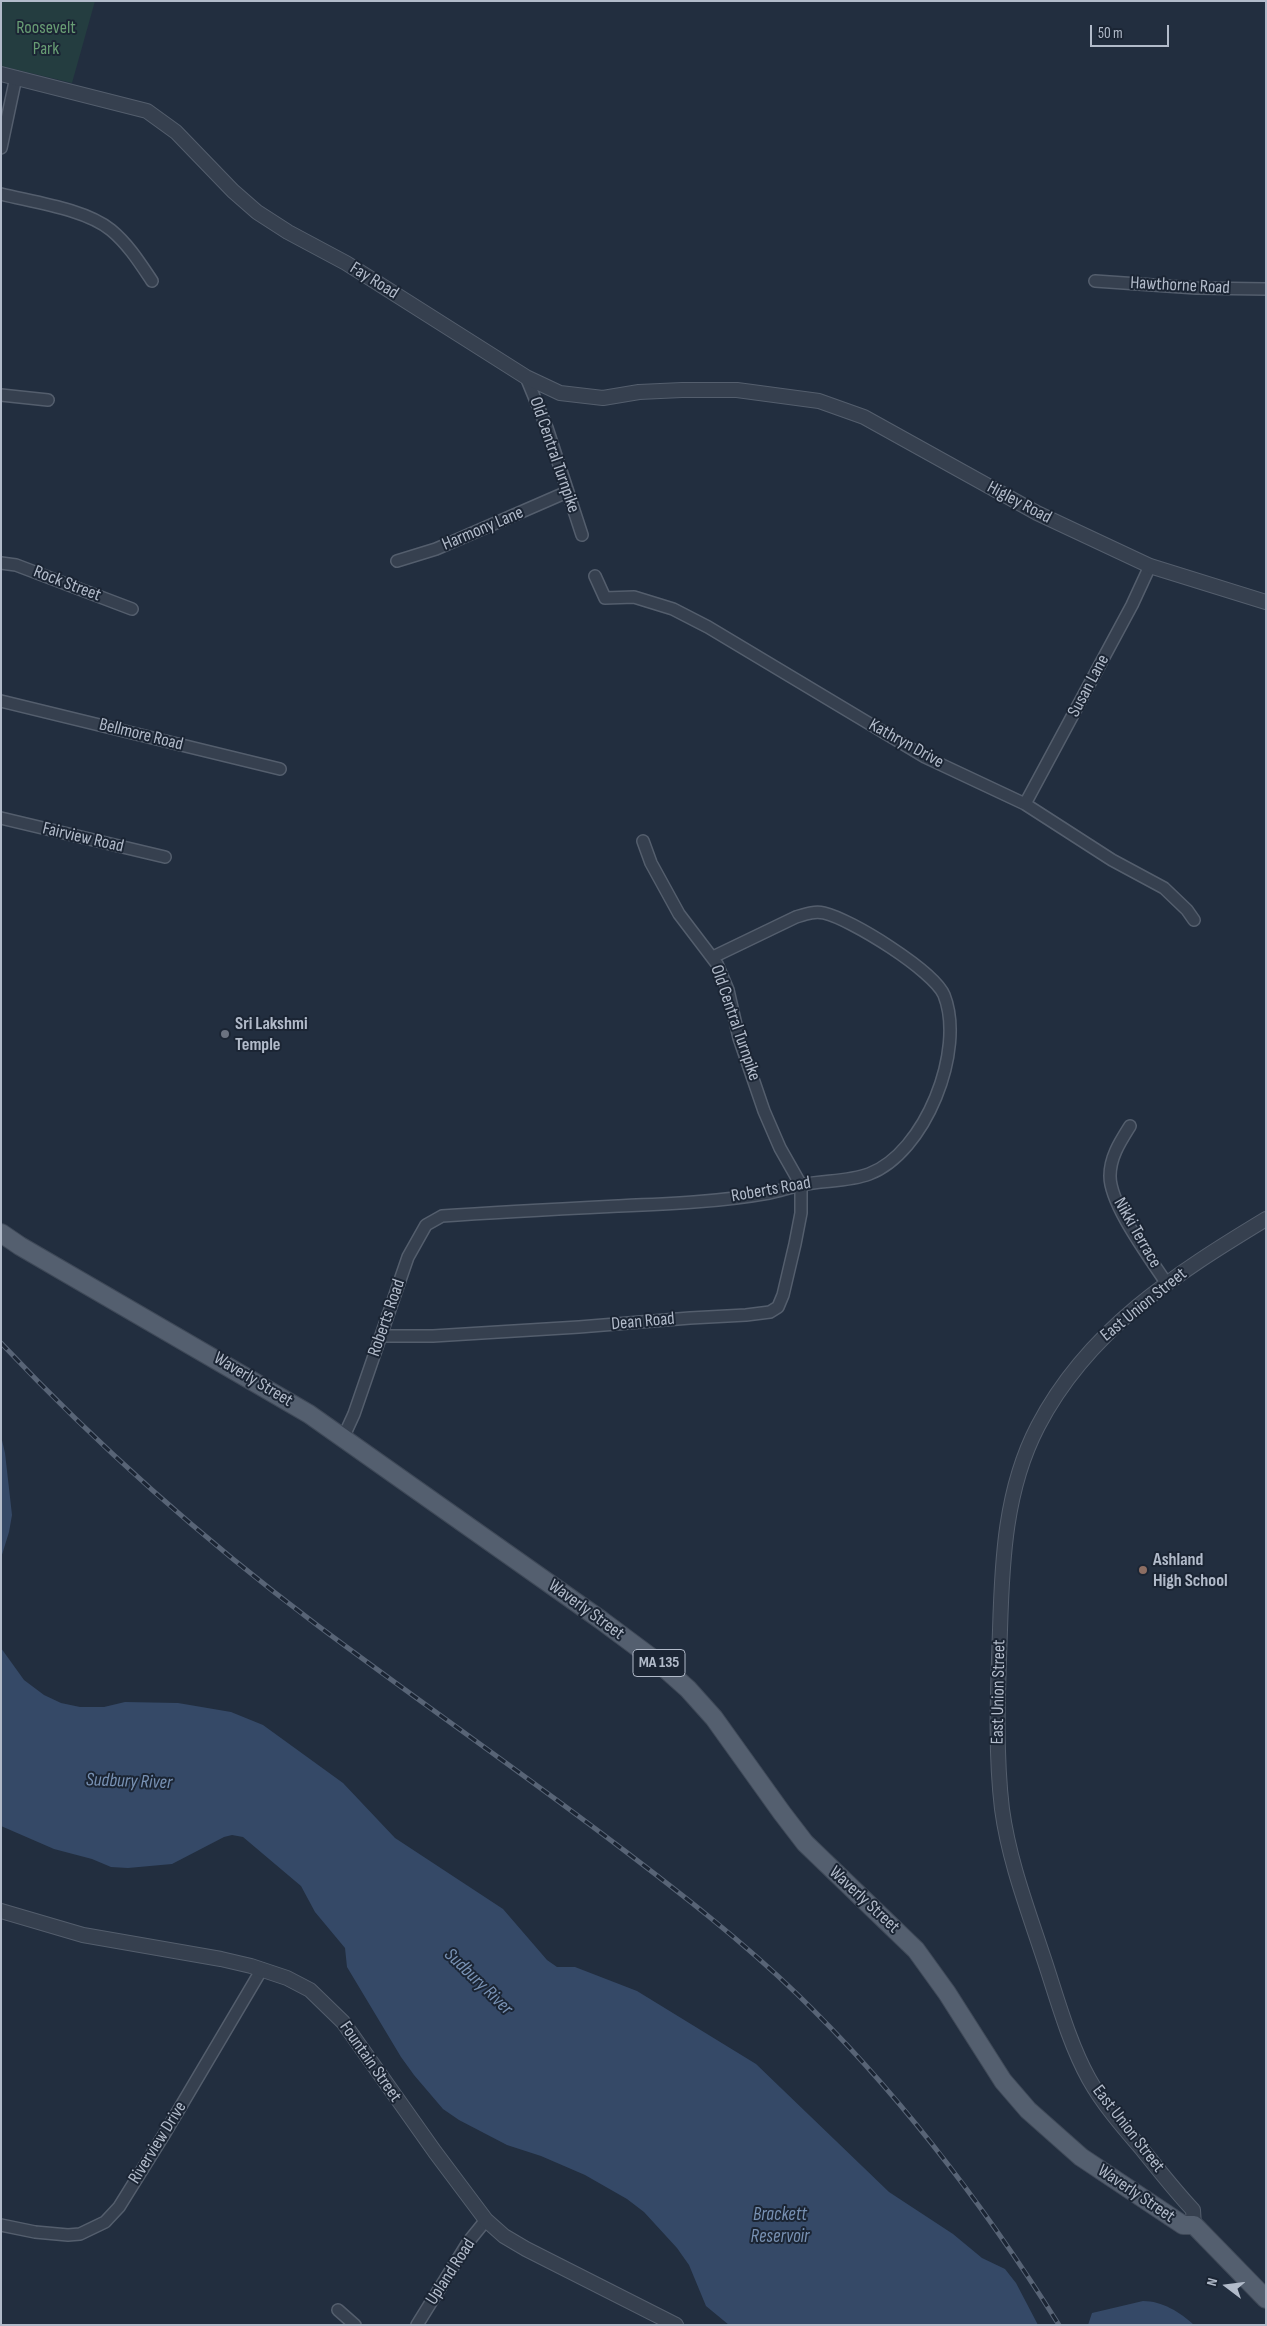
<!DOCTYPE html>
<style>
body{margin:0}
#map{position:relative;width:1267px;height:2326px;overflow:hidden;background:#222e3f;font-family:"Sofia Sans Condensed",sans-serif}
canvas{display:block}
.frame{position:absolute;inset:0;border:2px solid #b2bbca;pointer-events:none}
.north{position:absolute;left:1202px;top:2261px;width:50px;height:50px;-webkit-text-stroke:4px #1b2534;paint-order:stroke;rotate:285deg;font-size:14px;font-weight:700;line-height:20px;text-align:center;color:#b2bbca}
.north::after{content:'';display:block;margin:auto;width:18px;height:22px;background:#b2bbca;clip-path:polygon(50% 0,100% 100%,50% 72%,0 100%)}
.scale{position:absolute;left:1090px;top:25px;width:79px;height:22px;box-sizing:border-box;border:2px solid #b2bbca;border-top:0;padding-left:6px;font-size:15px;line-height:18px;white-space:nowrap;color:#b2bbca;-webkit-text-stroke:4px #1b2534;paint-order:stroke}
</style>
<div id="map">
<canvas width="1267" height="2326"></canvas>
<div class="frame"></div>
<div class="north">N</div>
<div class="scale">50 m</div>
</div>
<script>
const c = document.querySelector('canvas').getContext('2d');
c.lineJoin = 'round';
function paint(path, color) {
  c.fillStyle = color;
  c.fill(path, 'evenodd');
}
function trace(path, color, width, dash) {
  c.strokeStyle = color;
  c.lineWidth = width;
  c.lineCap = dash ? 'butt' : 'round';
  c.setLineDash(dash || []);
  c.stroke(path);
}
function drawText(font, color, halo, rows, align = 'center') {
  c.font = font + ' "Sofia Sans Condensed",sans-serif';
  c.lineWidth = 4;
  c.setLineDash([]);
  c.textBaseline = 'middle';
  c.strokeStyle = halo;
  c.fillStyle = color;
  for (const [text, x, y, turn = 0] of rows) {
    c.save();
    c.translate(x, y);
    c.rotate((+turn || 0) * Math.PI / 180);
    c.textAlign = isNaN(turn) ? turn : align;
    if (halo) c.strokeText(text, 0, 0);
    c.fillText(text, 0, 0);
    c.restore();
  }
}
paint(new Path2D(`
 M1 1H95L72 83 1 66Z`), '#243d40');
paint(new Path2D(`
 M1 1436 5 1453 12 1515 9 1532 1 1558Z
 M1 1648 24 1680 44 1695 61 1703 80 1707H104L125 1702 178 1703 231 1712 263 1725 343 1783 395 1838 503 1909 547 1960 557 1967H575L637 1991 756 2064 889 2192 953 2234 982 2258 1005 2269 1016 2283 1038 2325H729L706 2306 689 2265 677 2248 644 2212 627 2199 585 2175 541 2156 507 2145 459 2120 443 2109 414 2075 401 2057 347 1967 345 1948 315 1912 301 1886 243 1837 232 1835 224 1837 172 1864 128 1868 111 1867 92 1859 54 1849 1 1826Z
 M1143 2301C1162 2301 1180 2312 1194 2325H1088L1092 2313Z`), '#354967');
const minor = new Path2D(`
 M1 148 16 77
 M1 194C33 202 85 209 111 230 128 244 140 263 152 281
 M1095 281 1196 288 1266 289
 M526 377 547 428 582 535
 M1 395 48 400
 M397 561 436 549 567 492
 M1 563 16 565 132 609
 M595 576 605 598 634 597 673 609 708 627 925 757 1025 804 1112 860 1164 888 1187 910 1194 920
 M1 701 280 769
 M1025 804 1132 605 1150 566
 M1 818 165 857
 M1130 1126C1120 1142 1110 1157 1110 1176 1110 1205 1150 1258 1167 1284
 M381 1336H433L579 1327 690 1318 746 1315 770 1312 778 1307 783 1295 795 1244 801 1213V1185L780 1148 764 1111 739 1038 728 990 717 964 679 914 651 863 643 841
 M343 1438 354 1414 408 1257 426 1225 442 1216C500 1212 559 1209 618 1206 668 1204 719 1202 769 1193 780 1191 790 1187 801 1185 823 1180 848 1182 869 1174 925 1153 966 1050 944 995 934 971 851 919 824 913 814 911 806 914 796 917L713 957
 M1 2225 35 2232 68 2235 80 2234 105 2222 119 2207 165 2133 262 1969
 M338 2310 355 2325
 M417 2325 469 2241 486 2220`);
const tertiary = new Path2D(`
 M1 74 147 111 176 132 233 191 257 212 288 232 346 263 526 377 560 393 603 398 639 392 682 390H737L819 401 864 417 1037 513 1150 566 1266 602
 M1 1911 83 1935 221 1959 251 1966 287 1978 310 1990 343 2022 435 2152 486 2220 504 2236 526 2249 676 2325
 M1194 2225 1193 2210C1175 2191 1158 2169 1141 2148 1122 2126 1103 2104 1089 2079 1069 2043 1057 1998 1044 1959 1028 1910 1009 1861 1002 1809 995 1750 998 1689 1000 1630 1002 1561 1005 1489 1038 1426 1088 1330 1175 1274 1266 1219`);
const primary = new Path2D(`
 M1 1233 20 1246 309 1414 601 1620 660 1664 688 1689 714 1718 782 1813 805 1843 916 1950 947 1993 1003 2081 1028 2110 1081 2157 1183 2225H1194L1266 2299`);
trace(minor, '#545e6d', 14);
trace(tertiary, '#545e6d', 16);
trace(primary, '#3f4958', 20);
trace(minor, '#36404f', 11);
trace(tertiary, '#36404f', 14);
trace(primary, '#545f6f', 18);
const rail = new Path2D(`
 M1 1343C98 1446 204 1540 317 1625 416 1699 518 1770 617 1845 679 1892 741 1940 797 1994 899 2093 984 2205 1059 2325`);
trace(rail, '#586476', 5);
trace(rail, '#1b2534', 3, [9]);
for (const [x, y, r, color] of [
 [225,1034,5,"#6b7280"],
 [1143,1570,5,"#8d6e63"]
]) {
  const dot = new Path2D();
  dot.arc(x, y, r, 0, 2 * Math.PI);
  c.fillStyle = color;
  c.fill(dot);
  trace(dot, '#1b2534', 2);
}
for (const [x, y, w] of [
 [659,1663,52]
]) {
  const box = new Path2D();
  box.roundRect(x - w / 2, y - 13.5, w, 27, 4);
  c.fillStyle = '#1b2534';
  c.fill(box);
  trace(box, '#b2bbca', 1);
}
drawText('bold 16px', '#b2bbca', null, [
 ["MA 135",659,1663]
]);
drawText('18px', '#689d74', '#1b2534', [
 ["Roosevelt",46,28],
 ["Park",46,49]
]);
drawText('18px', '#b2bbca', '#1b2534', [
 ["Fay Road",374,281,32],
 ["Hawthorne Road",1180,286,3],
 ["Old Central Turnpike",554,455,71],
 ["Higley Road",1019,503,28],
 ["Harmony Lane",483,529,-23],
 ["Rock Street",67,584,21],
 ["Susan Lane",1089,686,-62],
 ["Bellmore Road",141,735,14],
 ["Kathryn Drive",906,744,29],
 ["Fairview Road",83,838,13],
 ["Old Central Turnpike",735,1023,71],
 ["Roberts Road",771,1190,-10],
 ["Nikki Terrace",1137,1233,60],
 ["East Union Street",1144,1305,-39],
 ["Roberts Road",387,1318,-71],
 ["Dean Road",643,1322,-5],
 ["Waverly Street",253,1380,31],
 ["Waverly Street",586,1610,36],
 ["East Union Street",999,1692,-89],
 ["Waverly Street",864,1900,43],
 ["Fountain Street",370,2062,55],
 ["East Union Street",1128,2129,52],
 ["Riverview Drive",158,2143,-58],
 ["Waverly Street",1136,2194,34],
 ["Upland Road",451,2272,-57]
]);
drawText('bold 18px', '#b2bbca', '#1b2534', [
 ["Sri Lakshmi",235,1024],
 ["Temple",235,1045],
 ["Ashland",1153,1560],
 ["High School",1153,1581]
], 'left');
drawText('italic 19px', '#7891b3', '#1b2534', [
 ["Sudbury River",129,1782,2],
 ["Sudbury River",478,1982,44],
 ["Brackett",780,2215],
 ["Reservoir",780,2237]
]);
</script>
